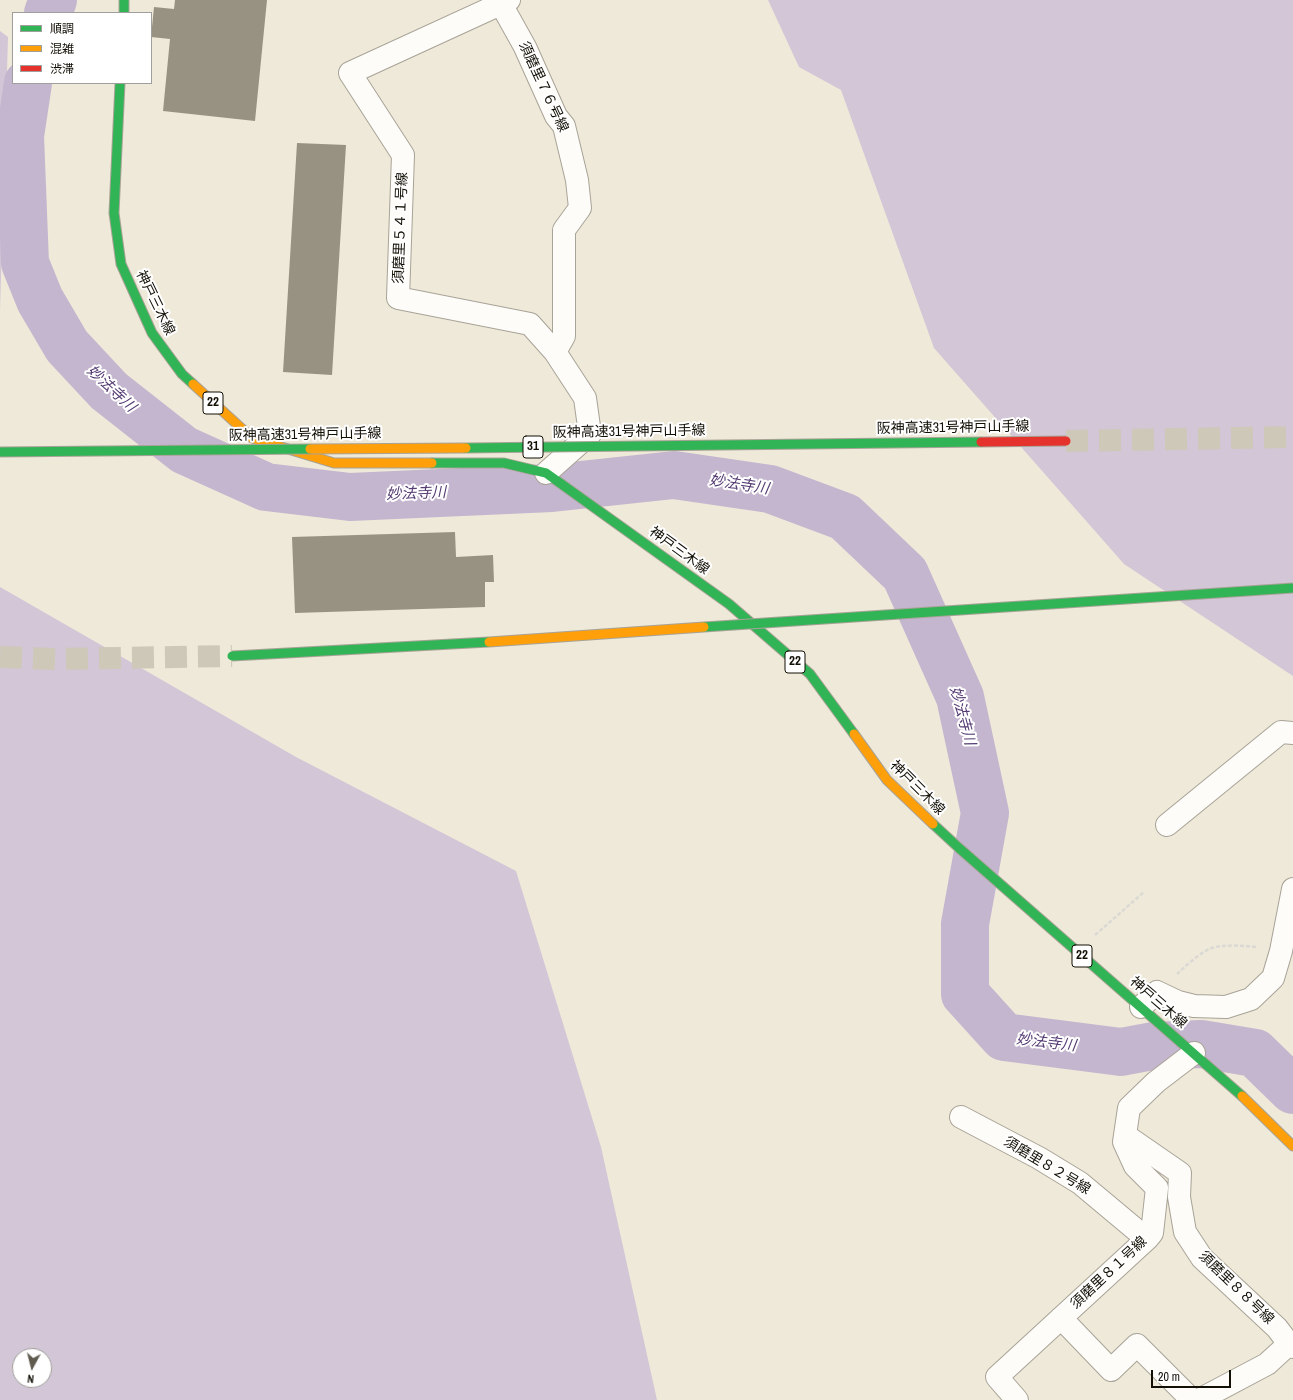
<!DOCTYPE html>
<meta charset="utf-8">
<style>
body{margin:0}
#map{position:relative;width:1293px;height:1400px;overflow:hidden;background:#efe9d9;font-family:"Archivo Narrow","Noto Sans JP",sans-serif}
canvas{display:block}
.legend{position:absolute;left:12px;top:12px;width:140px;height:72px;box-sizing:border-box;background:#fff;border:1px solid #a09f9b;margin:0;padding:5px 7px;list-style:none;font-size:12px;color:#120f05}
.legend li{display:flex;align-items:center;gap:8px;height:20px}
.legend b{width:20px;border:1px solid #a09f9b}
.north{position:absolute;left:12px;top:1348px;width:40px;height:40px;box-sizing:border-box;background:#fff;border:1px solid #a09f9b;border-radius:50%;rotate:187deg;font-size:11px;font-weight:700;line-height:16px;text-align:center;color:#120f05}
.north::after{content:'';display:block;margin:auto;width:14px;height:18px;background:#5f5b4f;clip-path:polygon(50% 0,100% 100%,50% 72%,0 100%)}
.scale{position:absolute;left:1151px;top:1370px;width:80px;height:18px;box-sizing:border-box;border:2px solid #120f05;border-top:0;padding-left:5px;font-size:12px;line-height:14px;white-space:nowrap;color:#120f05;-webkit-text-stroke:3px #fff;paint-order:stroke}
</style>
<div id="map">
<canvas width="1293" height="1400"></canvas>
<ul class="legend">
<li><b style="height:5px;background:#30b455"></b>順調</li>
<li><b style="height:5px;background:#ff9f0a"></b>混雑</li>
<li><b style="height:5px;background:#e5322d"></b>渋滞</li>
</ul>
<div class="north">N</div>
<div class="scale">20 m</div>
</div>
<script>
const c = document.querySelector('canvas').getContext('2d');
c.lineJoin = 'round';
function paint(path, color) {
  c.fillStyle = color;
  c.fill(path, 'evenodd');
}
function trace(path, color, width, dash) {
  c.strokeStyle = color;
  c.lineWidth = width;
  c.lineCap = dash ? 'butt' : 'round';
  c.setLineDash(dash || []);
  c.stroke(path);
}
function drawText(font, color, halo, rows, align = 'center') {
  c.font = font + ' "Archivo Narrow","Noto Sans JP",sans-serif';
  c.lineWidth = 4;
  c.setLineDash([]);
  c.textBaseline = 'middle';
  c.strokeStyle = halo;
  c.fillStyle = color;
  for (const [text, x, y, turn = 0] of rows) {
    c.save();
    c.translate(x, y);
    c.rotate((+turn || 0) * Math.PI / 180);
    c.textAlign = isNaN(turn) ? turn : align;
    if (halo) c.strokeText(text, 0, 0);
    c.fillText(text, 0, 0);
    c.restore();
  }
}
paint(new Path2D(`
 M768 0H1293V676L1124 564 934 348 841 90 799 67Z
 M0 31 8 37 0 311Z
 M0 587 296 757 516 871 601 1147 657 1400H0ZM20 1356H44V1380H20Z`), '#d2c6d7');
trace(new Path2D(`
 M48 13 53 0
 M28 83 20 136 25 263 40 300 67 346 109 391 184 450 266 487 350 497 552 488 674 475 770 489 845 517 905 574 960 697 985 813 965 924V994L1004 1037 1121 1052 1153 1046 1201 1044 1255 1053 1293 1090`), '#c4b6cf', 48);
paint(new Path2D(`
 M175 0H267L255 121 163 111 170 39 151 37 154 7 174 9Z
 M297 143 346 145 332 375 283 372Z
 M455 532 456 557 493 555 494 582H485V607L295 613 292 537Z`), '#989282');
trace(new Path2D(`
 M1066 441 1293 437
 M0 657 58 659 232 656`), '#cec8b9', 22, [22, 11]);
const street = new Path2D(`
 M509 0 350 73 403 155 398 298 530 324 555 352
 M501 4 525 47 556 116 564 126 577 180 580 208 564 230V336L555 352 585 398 590 434 546 473
 M1167 825 1281 732 1293 733
 M1141 1007 1157 992 1178 1002 1194 1006 1226 1007 1251 999 1273 978 1281 951 1293 889
 M961 1117 1039 1158 1080 1183 1147 1239
 M1125 1135 1180 1173 1179 1197 1185 1232 1202 1258 1277 1328 1289 1344 1293 1347
 M1061 1318 1111 1370 1137 1345 1192 1400
 M1017 1400 997 1377 1147 1239 1152 1233 1157 1188 1135 1166 1124 1142 1129 1108 1156 1082 1194 1053
 M1199 1400 1267 1364 1289 1344`);
const fast = new Path2D(`
 M124 0V13
 M120 83 114 213 121 264 152 333 182 374 193 384
 M432 463H504L546 473 729 604 810 674 854 734
 M933 824 959 848 1242 1096`);
const slow = new Path2D(`
 M193 384 252 438 334 463H432
 M854 734 887 780 933 824
 M1242 1096 1293 1146`);
trace(street, '#a8a397', 24);
trace(fast, '#a8a397', 11);
trace(slow, '#a8a397', 11);
trace(new Path2D(`
 M1095 935 1144 892
 M1177 974C1187 965 1199 953 1212 948 1223 944 1246 946 1257 947`), '#dbd9d4', 2.5, [4, 2]);
trace(street, '#fdfcf9', 22);
trace(fast, '#30b455', 9);
trace(slow, '#ff9f0a', 9);
const fastBridge = new Path2D(`
 M466 448 981 442
 M0 452 310 449
 M704 627 1293 588
 M232 656 489 642`);
const slowBridge = new Path2D(`
 M310 449 466 448
 M489 642 704 627`);
const jamBridge = new Path2D(`
 M981 442 1066 441`);
trace(fastBridge, '#a8a397', 11, []);
trace(slowBridge, '#a8a397', 11, []);
trace(jamBridge, '#a8a397', 11, []);
trace(fastBridge, '#30b455', 9);
trace(slowBridge, '#ff9f0a', 9);
trace(jamBridge, '#e5322d', 9);
for (const [x, y, w] of [
 [213,403,20],
 [533,447,20],
 [795,662,20],
 [1082,956,20]
]) {
  const box = new Path2D();
  box.roundRect(x - w / 2, y - 11, w, 22, 3);
  c.fillStyle = '#fff';
  c.fill(box);
  trace(box, '#120f05', 1);
}
drawText('bold 13px', '#120f05', null, [
 ["22",213,403],
 ["31",533,447],
 ["22",795,662],
 ["22",1082,956]
]);
drawText('14px', '#120f05', '#fff', [
 ["須磨里７６号線",543,87,65],
 ["須磨里５４１号線",401,228,-88],
 ["神戸三木線",155,303,64],
 ["阪神高速31号神戸山手線",953,428,-1],
 ["阪神高速31号神戸山手線",629,432,-1],
 ["阪神高速31号神戸山手線",305,435,-1],
 ["神戸三木線",679,551,36],
 ["神戸三木線",917,788,45],
 ["神戸三木線",1158,1003,41],
 ["須磨里８２号線",1047,1166,31],
 ["須磨里８１号線",1109,1273,-43],
 ["須磨里８８号線",1236,1288,44]
]);
drawText('italic 15px', '#553c74', '#fff', [
 ["妙法寺川",111,389,43],
 ["妙法寺川",739,485,9],
 ["妙法寺川",416,494,-2],
 ["妙法寺川",962,716,75],
 ["妙法寺川",1046,1043,7]
]);
</script>
